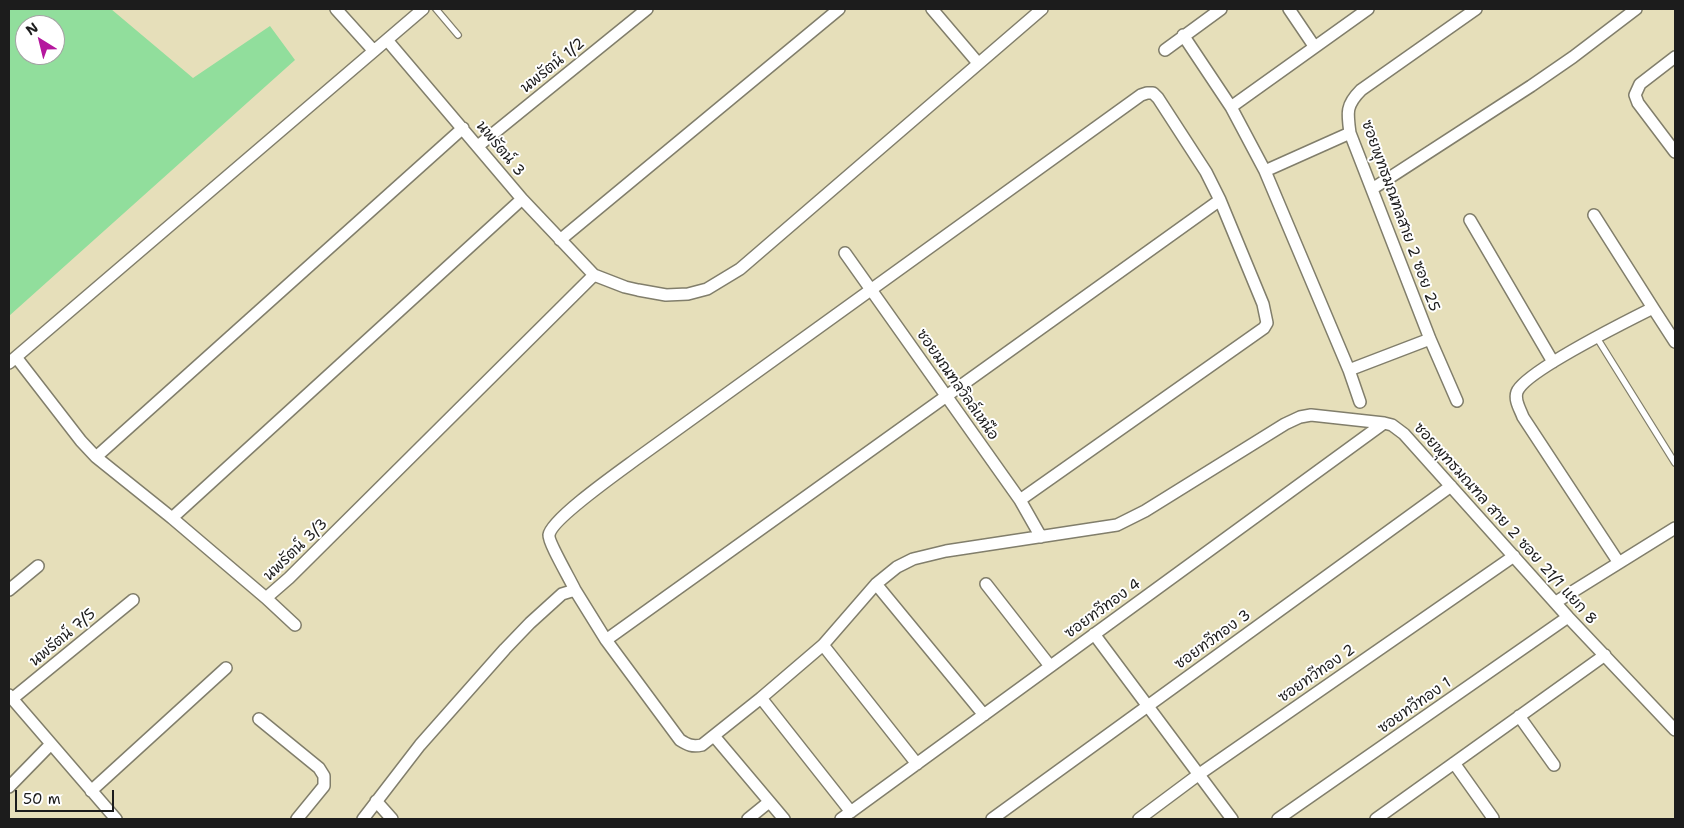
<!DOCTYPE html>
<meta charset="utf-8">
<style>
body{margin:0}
#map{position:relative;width:1684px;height:828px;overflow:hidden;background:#e6dfba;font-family:"Shantell Sans",sans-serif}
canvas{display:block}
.frame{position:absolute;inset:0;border:10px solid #1c1c1c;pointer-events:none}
.north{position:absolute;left:15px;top:15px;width:50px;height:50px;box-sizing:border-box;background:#fff;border:1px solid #a4a4a4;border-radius:50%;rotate:324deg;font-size:14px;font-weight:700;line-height:20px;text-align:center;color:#1c1c1c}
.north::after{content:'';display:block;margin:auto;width:18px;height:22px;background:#b5179e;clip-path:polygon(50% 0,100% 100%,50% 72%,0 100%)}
.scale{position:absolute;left:15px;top:790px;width:99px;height:22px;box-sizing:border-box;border:2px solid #1c1c1c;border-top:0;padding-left:6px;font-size:15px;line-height:18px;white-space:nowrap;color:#1c1c1c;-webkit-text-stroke:4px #fff;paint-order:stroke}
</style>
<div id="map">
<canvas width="1684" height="828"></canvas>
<div class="frame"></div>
<div class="north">N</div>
<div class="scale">50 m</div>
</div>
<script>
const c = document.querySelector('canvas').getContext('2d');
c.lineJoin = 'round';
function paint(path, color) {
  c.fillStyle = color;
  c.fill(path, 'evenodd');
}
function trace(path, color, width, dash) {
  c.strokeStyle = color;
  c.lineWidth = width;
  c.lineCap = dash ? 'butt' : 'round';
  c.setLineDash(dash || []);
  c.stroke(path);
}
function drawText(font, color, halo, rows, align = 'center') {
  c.font = font + ' "Shantell Sans","Playpen Sans Thai",sans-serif';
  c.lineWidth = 4;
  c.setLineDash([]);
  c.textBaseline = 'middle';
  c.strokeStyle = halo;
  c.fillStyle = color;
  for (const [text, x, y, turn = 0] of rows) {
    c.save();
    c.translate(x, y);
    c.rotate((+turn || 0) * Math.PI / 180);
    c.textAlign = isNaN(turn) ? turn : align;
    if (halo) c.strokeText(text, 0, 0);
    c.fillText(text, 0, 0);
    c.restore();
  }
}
paint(new Path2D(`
 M9 9H111L193 78 270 26 295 60 9 316ZM25 25H55V55H25Z`), '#91de9c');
const service = new Path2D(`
 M436 9 458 35
 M1597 338 1675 463`);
const minor = new Path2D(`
 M336 9 373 50
 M932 9 978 63
 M1289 9 1314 46
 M1183 35 1231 107 1368 9
 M387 40 522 199 594 275 625 287 638 290 666 295 688 294 707 289 740 269 1042 9
 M1165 50 1221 9
 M1675 57 1640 84 1635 95 1638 103 1675 152
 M1231 107 1265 171 1349 370 1430 339
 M478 146 647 9
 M1265 171 1350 133
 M1372 189 1531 86 1573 57 1636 9
 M1594 215 1653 308C1629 320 1524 372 1517 392 1514 400 1520 409 1523 417L1619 563
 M1470 220 1553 362
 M560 240 839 9
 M845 253 1020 500 1041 537
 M1653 308 1675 342
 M16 357 81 441 96 457 172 518 266 598 289 578 594 275
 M9 363 423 9
 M1349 370 1360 402
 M1457 401 1430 339 1350 133C1347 112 1346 105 1361 90L1476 9
 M96 457 463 128
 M172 518 522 199
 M876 584 984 715
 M986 584 1050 666
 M9 590 38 566
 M575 590C571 581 548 542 549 535 551 519 623 469 639 457L1141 95 1147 93H1153L1158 98 1206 172 1220 200 1263 304 1267 323 1264 328 1020 500
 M266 598 295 625
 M1556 602 1675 528
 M1094 634 1232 819
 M606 640 1220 200
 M823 645 917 764
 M9 695 116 819
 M761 698 851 812
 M12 699 133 600
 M1519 716 1554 765
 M259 719 319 768 324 776V786L297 819
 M714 736 784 819
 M1454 763 1493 818
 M9 787 50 745
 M91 791 226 668
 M376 801 392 819
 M363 819 420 745 505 649 530 623 562 594 575 590 606 640 680 740C688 745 692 747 702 745L761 698 823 645 876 584 897 567 913 559 946 551 1117 525 1145 511 1285 424 1300 417 1311 415 1384 423 1392 425 1404 434 1568 617 1675 730
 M748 819 769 802
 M841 819 1384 423
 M992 819 1451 486
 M1139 819 1198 775 1514 556
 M1278 819 1568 617
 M1376 819 1605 655`);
trace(service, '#817e6b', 8);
trace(minor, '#817e6b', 14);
trace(service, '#fff', 5.5);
trace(minor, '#fff', 11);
drawText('15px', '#1c1c1c', '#fff', [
 ["นพรัตน์ 1/2",553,66,-39],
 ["นพรัตน์ 3",500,149,50],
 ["ซอยพุทธมณฑลสาย 2 ซอย 25",1400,216,70],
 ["ซอยมณฑลวิลล์เหนือ",957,385,55],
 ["ซอยพุทธมณฑล สาย 2 ซอย 21/1 แยก 8",1505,524,48],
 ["นพรัตน์ 3/3",296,550,-44],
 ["ซอยทวีทอง 4",1103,609,-36],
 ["นพรัตน์ 7/5",63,638,-40],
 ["ซอยทวีทอง 3",1213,640,-36],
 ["ซอยทวีทอง 2",1317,674,-35],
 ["ซอยทวีทอง 1",1415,706,-35]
]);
</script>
